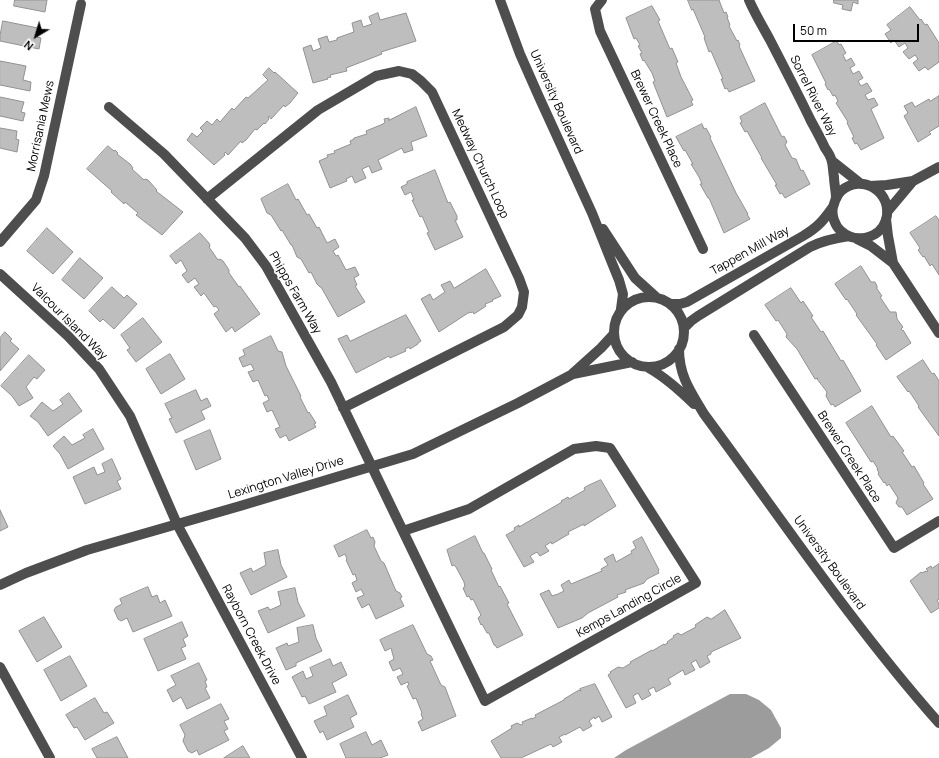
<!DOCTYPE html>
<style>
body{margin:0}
#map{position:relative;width:939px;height:758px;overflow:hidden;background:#fff;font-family:Manrope,sans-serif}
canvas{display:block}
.north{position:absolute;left:16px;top:16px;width:40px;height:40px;-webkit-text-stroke:3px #fff;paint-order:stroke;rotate:218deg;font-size:11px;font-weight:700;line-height:16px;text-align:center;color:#000}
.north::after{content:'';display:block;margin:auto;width:14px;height:18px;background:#000;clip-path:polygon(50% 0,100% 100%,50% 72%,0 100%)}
.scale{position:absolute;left:793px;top:24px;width:126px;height:18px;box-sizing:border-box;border:2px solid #000;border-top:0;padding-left:5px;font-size:12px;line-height:14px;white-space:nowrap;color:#000;-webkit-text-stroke:3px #fff;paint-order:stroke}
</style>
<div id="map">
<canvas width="939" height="758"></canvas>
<div class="north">N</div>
<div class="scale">50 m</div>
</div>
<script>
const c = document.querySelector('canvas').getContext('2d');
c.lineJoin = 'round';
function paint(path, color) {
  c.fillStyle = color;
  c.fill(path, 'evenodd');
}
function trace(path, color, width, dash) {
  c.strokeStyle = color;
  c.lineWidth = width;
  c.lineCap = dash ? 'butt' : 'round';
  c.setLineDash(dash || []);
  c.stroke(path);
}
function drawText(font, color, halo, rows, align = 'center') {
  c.font = font + ' Manrope,sans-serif';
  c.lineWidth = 3;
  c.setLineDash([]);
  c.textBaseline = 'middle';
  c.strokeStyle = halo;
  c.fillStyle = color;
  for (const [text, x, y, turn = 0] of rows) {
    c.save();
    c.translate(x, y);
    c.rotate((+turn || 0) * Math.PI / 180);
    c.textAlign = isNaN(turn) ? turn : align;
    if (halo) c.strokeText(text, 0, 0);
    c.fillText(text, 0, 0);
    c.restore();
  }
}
paint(new Path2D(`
 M730 694H746L759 700 771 710 781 728V738L769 748 751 758H614L626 750Z`), '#9c9c9c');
const building = new Path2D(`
 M15 0H47L45 12 14 6Z
 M688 0H719L724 13 726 12 728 17H727L730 25 729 26 737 41 738 40 740 45 739 46 755 81 729 92 727 88 725 89 721 79H723L711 51 709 52 704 38 705 37 693 9 692 10Z
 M834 0H858V4L853 2 851 11 842 9 843 5 834 3Z
 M652 6 660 20 658 21 670 49 672 48 678 62 676 63 681 77 693 100 691 101 693 105 667 117 653 82 655 81 652 73 644 60 643 61 640 54 642 53 638 46 640 45 636 38 634 39 626 18Z
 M910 7 920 20 921 19 925 25 927 24 939 43V62L928 70 925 67 919 71 913 63 918 59 915 55 909 59 903 52 908 48 905 43 899 47 894 40 891 43 885 34 891 30 887 25Z
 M378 13 380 20 406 13 416 41 381 52 382 54 346 68 347 71 330 75 331 77 327 78 328 79 313 83 303 48 311 45 313 51 321 48 318 39 327 36 329 42 337 40V38L354 32 352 23 361 20 363 27 372 24 369 17Z
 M3 21 38 28 37 37 41 38 39 49 0 41V36Z
 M837 41 839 45 841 44 846 53 843 55 846 61 851 58 855 65 850 68 853 74 859 71 863 78 858 81 861 86 867 83 872 91 865 95 868 100 874 98 878 105 871 109 884 138 861 150 857 143 855 144 852 138 854 137 847 123 848 122 836 103 838 101 835 95 833 96 829 89 828 90 825 84 826 83 812 55Z
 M0 61 26 66 23 80 31 82 30 91 0 85Z
 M269 68 274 73 275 72 298 93 290 103 285 107 284 105 271 119 269 116 268 118 269 119 265 124 264 123 257 130 255 129 246 140 242 143 241 141 228 155 225 152 224 154 225 155 214 165 187 140 192 133 197 137 203 131 200 128 207 121 212 125 217 119 220 122 232 108 234 110 246 97 248 98 268 80 263 75Z
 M939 96V126L929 132 931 134 918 142 904 116 908 113 904 106 912 102 915 107 929 99 930 101Z
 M0 97 24 102 21 112 25 113 23 121 0 116Z
 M765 103 782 137 784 136 787 142 785 145 792 158 796 159 801 171 803 170 810 184 785 198 782 193 780 194 775 185H777L761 158H762L747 131 745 132 740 123 742 122 740 117Z
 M416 107 427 136 411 142 413 150 404 153 402 148 378 160 382 169 372 173 369 166 362 169 366 178 355 183 352 176 346 179 347 181 330 188 319 161 328 157 327 155 335 153 334 151 351 144 350 141 354 139V138L367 134 366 131 383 124 385 122 384 119 389 118V120Z
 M702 124 704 129 706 128 711 137 710 138 736 193 748 214H747L750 219 724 233 709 198H708L700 184H702L699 177 691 164H693L685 150 684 151 676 137Z
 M0 128 17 131 16 139 19 140 17 152 0 148Z
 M108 146 114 151 115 150 118 153 117 154 130 164 133 168 132 169 144 180 145 179 148 180 157 190 156 191 183 212 162 235 136 215 138 213 125 202 124 204 111 192 112 191 87 169Z
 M435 170 448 203 450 202 457 216V220H455L463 237 435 250 427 233 429 232 422 216 420 217 412 200H414L411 192 405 195 401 187 407 184V182Z
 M288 184 296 200 298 199 307 215 309 214 317 228 319 227 327 243 335 239 339 247 333 251 336 256 338 255 346 270 355 267 359 275 354 278 357 285 355 286 365 302 338 317 321 287H320L317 284 311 272 309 273 301 259 297 257 292 245H291L282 230 281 231 271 215 267 213 261 199Z
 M936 216 939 220V275L932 264 930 266 924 256 923 257 918 250 920 248 910 233Z
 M47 228 73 252 53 274 27 251Z
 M200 233 209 243 210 246 209 247 218 260 220 259 223 261 229 270V273L239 287 240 286 260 314 235 332 232 327 226 332 214 314 219 310 216 306 214 307 204 293 201 296 194 287 199 284 195 278 188 283 182 275 187 271 181 260 176 264 170 256Z
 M80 258 103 278 84 299 62 280Z
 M861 266 871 282H875L877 286V289L882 296 880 297 890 312H896L897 319 903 327 901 329 903 331V330L911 343 886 360 876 345 877 344 856 315 857 314 847 299 846 300 835 284Z
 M486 269 501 296 492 300 493 301 485 304 486 306 474 314 473 312 468 313 439 332 421 299 430 294 433 300 445 292 441 285 450 281 454 288Z
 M112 287 124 298 127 295 137 304 114 329 103 319 100 322 89 311Z
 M791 288 801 303 803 301 813 316 811 317 821 332 823 331 841 361 843 360 861 391 835 407 833 404 831 405 826 396 827 392 817 379 818 378 815 379 797 349 786 337 787 334 778 320 776 321 765 305Z
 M406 315 421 341 418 343V344L410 349 409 347 405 349 406 351 390 358 389 356 356 373 338 339 347 335 350 341Z
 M143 318 162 342 136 362 127 350 130 348 121 335Z
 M5 332 12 339 10 341 19 349 0 371V338Z
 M271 336 278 351 282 352 286 366 301 396 300 397 308 413 309 412 316 423 314 424 316 427 289 441 286 435 280 438 275 429 280 427 272 410 267 412 263 403 269 400 267 395 265 396 258 380 253 382 248 372 254 370 251 364 243 367 239 358 245 355 243 350Z
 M170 354 185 379 161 394 146 369Z
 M29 355 45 370 37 379 34 377 26 387 33 398 19 406 12 396 1 386Z
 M923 360 932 374 934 373 939 381V436L918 407 919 406 909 391 908 392 897 377Z
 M196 390 201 401 207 398 211 406 201 411 205 419 176 433 169 419 172 418 165 404Z
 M69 393 82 411 48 436 38 422 30 416 42 402 53 411 63 404 60 400Z
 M872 406 891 437 893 436 904 451 902 452 912 467 914 466 924 483 923 484 933 499 907 515 902 507H899L896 503 898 498 889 484 887 486 885 482 884 483 878 474 879 473 877 469H878L873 461 871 462 846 423Z
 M93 429 104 449 68 469 60 454 53 446 64 436 72 445 85 438 83 435Z
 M210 430 221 459 196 470 184 441Z
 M112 459 121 479 117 481 121 489 85 504 73 477 94 467 97 475 105 472 102 464Z
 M601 480 616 506 584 526V524L568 532 569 534 552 544 551 542 545 546 549 551 540 556 537 552 530 556 534 562 524 567 506 535 515 530 514 528 519 525V527L562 502 561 501 568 497 569 499 585 490 584 488 587 486Z
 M0 510 8 527 0 531Z
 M367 530 371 538 373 537 375 542 374 546 381 561 384 563 396 591 400 593 402 597 400 598 404 606 376 619 369 604 362 608 357 598 364 595 361 589 356 592 352 583 357 580 355 574 353 575 346 560 347 559 345 554 339 557 334 546Z
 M475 536 483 553H484L492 569 491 570 499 587 500 586 509 603 507 604 523 635 497 648 495 645H494L489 633H487L482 624 481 625 478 618 481 615 473 599 471 600 469 596 467 597 463 588 465 587 464 582 456 567 454 565 452 566 447 550Z
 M642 537 659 570 658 571 659 573 647 579 644 583 625 590 626 592 617 595 618 597 588 613 582 618 558 628 540 594 549 590 552 596 558 594 564 591 561 585 569 580 571 584 602 571 601 569 608 565 604 559 613 554 616 562 632 553 631 551 636 548 633 542Z
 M278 550 281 565 287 577 251 595 240 573 251 568 253 572 266 565 264 553Z
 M939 564V599L937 600 939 604V608L931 613 910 581 921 572 922 573 926 571V572L928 571 926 569 931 566 932 568Z
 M148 587 152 597 157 595 160 603 165 600 172 616 133 632 127 618 121 621 118 619 114 610 116 607 122 604 120 599Z
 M295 588 298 602 305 616 268 633 258 611 268 607 270 610 281 605 278 592Z
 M725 610 741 638 711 652V654L707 656 710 662 700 668 696 660 691 663 695 670 685 675 683 670 668 679 671 684 656 692 654 687 648 690 651 695 642 700 638 693 633 696 636 703 626 708 608 675 611 673 610 672 618 667 623 668 631 663 630 662 652 650V651L664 644V645L668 643 667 642 674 637 673 636 678 633 681 635 696 627 695 625 707 617 711 619Z
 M44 617 62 647 37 662 19 631Z
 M182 622 188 636 183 639 186 646 181 648 186 659 158 671 144 639Z
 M313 625 316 638 322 651 296 663V666L286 670 276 648 287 643 288 646 299 642 297 628Z
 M413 625 427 654 431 656 433 660 430 661 441 685 445 687 456 716 422 731 418 722 423 719 421 714 422 713 416 698 413 699 407 686 409 685 408 682 401 685 397 677 403 674 400 668 393 671 389 662 394 659 391 648 385 651 380 640Z
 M70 656 87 686 61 701 44 670Z
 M330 659 333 666 341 662 347 675 332 683 336 692 309 704 305 696 302 697 292 677 303 671 306 679 313 676 310 668Z
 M199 663 207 680 205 681 207 687 205 688 210 698 187 709 181 697 173 702 167 690 176 685 171 676Z
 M595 684 612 717 602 722 599 716 595 719 594 717 589 721 592 726 583 731 580 727 565 735V734L559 737 562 742 553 747 551 744 521 758H501L491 741 512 728 511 726 517 723 521 725 523 724 522 722 532 718V719L536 717 535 715 564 700V699L579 690 581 691 580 689Z
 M348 695 357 714 350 718 354 727 327 740 323 731 320 733 314 721 327 715 324 707Z
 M95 698 104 713 107 712 114 723 85 740 77 727 74 728 66 715Z
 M221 704 229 719 224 721 228 729 224 731 229 740 199 755 197 750 192 753 188 751 183 741 185 735 180 725Z
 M366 732 372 745 381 740 388 755 380 758H346L340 744Z
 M117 737 128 758H97L92 749Z
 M243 746 250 758H224Z`);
paint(building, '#bebebe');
trace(building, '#929292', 1);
trace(new Path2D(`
 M500 0 520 54 539 97 592 213 612 263 619 280 623 294 621 309
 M602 0 595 9 600 31 703 249
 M749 0C755 14 763 27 770 40 784 67 798 94 811 121 816 130 821 139 825 148 828 152 831 157 832 162 833 166 833 172 834 177 834 183 836 191 836 198 835 201 834 204 833 207 831 215 835 226 841 231 855 244 880 239 886 220 894 193 862 172 841 191 839 193 837 196 836 199
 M109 107 164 154 245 238 266 266 331 382 485 701 696 583 610 448 596 446 574 449 469 509 403 531
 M832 161 861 184
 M870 186 887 185 913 181
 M207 199 318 110 376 76 399 71 412 74 421 81 432 92 519 278 524 292 522 307 518 315 504 327 343 408
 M887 212 913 181 939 167
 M886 219 888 236 893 263
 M603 229 635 278 656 297
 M857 239 871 246 893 263 939 333
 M0 242 36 200 44 176 81 4
 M0 274 68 336 99 369 130 416 177 524 302 758
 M614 332a35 35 0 1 1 70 0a35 35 0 1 1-70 0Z
 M671 304H680L687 302 803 236C818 227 823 221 833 207
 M684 328 691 321 698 316 810 247C822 241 835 238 849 236
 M754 335 894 548 939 521
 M679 349C679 376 691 392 704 414 781 518 853 626 939 723
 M647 367C665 377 679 390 694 404
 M573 374 632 362
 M0 585 26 573 87 550 240 506 413 454 518 403 571 375 601 348 613 335
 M0 667 50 758`), '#4e4e4e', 10);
drawText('12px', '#000', '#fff', [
 ["Sorrel River Way",813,96,63],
 ["University Boulevard",556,102,66],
 ["Brewer Creek Place",656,119,65],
 ["Morrisania Mews",41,126,-78],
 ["Medway Church Loop",480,164,65],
 ["Tappen Mill Way",750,251,-29],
 ["Phipps Farm Way",295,293,60],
 ["Valcour Island Way",69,322,45],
 ["Brewer Creek Place",849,457,57],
 ["Lexington Valley Drive",286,478,-17],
 ["University Boulevard",829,563,54],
 ["Kemps Landing Circle",629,606,-29],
 ["Rayborn Creek Drive",251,635,62]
]);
</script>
